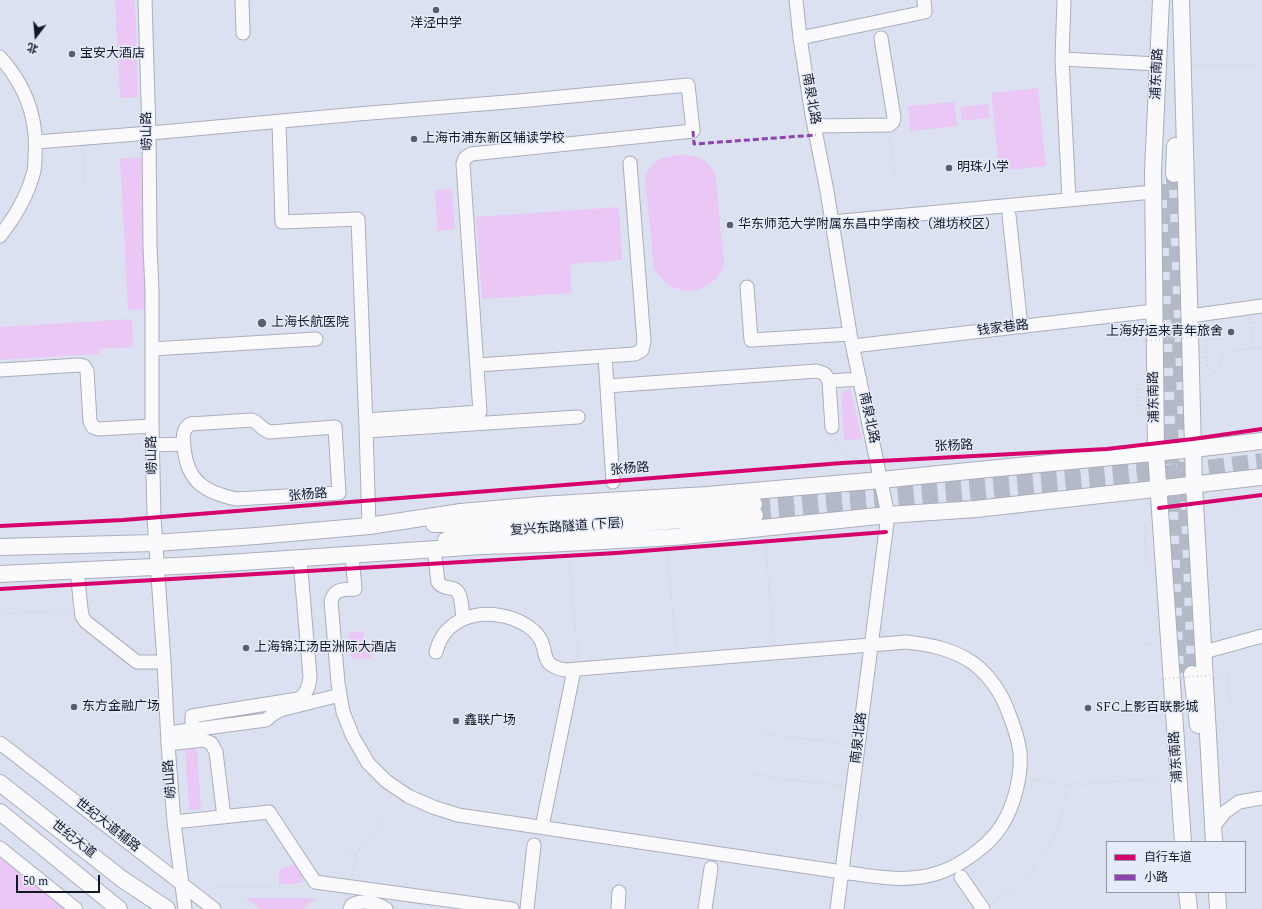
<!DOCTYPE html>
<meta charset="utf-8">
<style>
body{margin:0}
#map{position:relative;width:1262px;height:909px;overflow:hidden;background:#dce1f1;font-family:Spectral,"Noto Sans SC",serif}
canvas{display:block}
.legend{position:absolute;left:1106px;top:841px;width:140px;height:52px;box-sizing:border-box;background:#e6ebf9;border:1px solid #9297a4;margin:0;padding:5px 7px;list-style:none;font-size:12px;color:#141824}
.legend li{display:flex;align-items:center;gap:8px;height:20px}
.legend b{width:20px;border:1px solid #9297a4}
.north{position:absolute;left:16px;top:16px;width:40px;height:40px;-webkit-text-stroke:3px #e6ebf9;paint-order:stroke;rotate:196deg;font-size:11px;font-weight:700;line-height:16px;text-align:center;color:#141824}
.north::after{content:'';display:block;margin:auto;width:14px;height:18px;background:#141824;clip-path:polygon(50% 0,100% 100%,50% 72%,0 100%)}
.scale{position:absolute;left:16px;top:875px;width:84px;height:18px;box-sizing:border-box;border:2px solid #141824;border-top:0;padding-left:5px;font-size:12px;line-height:14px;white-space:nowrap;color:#141824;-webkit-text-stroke:3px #e6ebf9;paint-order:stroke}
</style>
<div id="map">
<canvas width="1262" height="909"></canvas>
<ul class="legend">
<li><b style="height:5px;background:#d6006c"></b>自行车道</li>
<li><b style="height:5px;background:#8e44ad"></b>小路</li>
</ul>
<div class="north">北</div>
<div class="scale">50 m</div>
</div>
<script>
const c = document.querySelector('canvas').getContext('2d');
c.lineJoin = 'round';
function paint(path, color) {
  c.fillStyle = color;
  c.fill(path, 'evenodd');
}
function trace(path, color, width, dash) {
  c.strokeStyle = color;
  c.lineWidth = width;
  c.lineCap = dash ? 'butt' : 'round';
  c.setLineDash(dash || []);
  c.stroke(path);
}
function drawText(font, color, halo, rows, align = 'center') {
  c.font = font + ' Spectral,"Noto Sans SC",serif';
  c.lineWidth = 3;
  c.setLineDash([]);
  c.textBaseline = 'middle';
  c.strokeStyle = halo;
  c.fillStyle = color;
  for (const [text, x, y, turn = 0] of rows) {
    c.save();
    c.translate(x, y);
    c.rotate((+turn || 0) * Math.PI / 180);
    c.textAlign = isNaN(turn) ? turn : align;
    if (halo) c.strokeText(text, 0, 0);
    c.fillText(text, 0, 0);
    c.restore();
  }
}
paint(new Path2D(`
 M115 0H135L138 97 120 98Z
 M1038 88 1046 166 999 171 991 93Z
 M955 102 957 126 910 131 908 106Z
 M988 104 990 118 962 121 960 107Z
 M679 155C696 155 705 158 715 172L724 262C723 265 722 270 720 273 718 278 713 282 709 284 688 298 667 289 654 269L645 177C653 160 661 157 679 155Z
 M141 157 146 309 128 310 120 159Z
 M452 189 455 229 437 231 435 190Z
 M619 207 622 260 570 264 572 293 482 299 476 217Z
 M132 319 133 347 99 349V354L0 360V327Z
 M850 388 862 439 844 440 841 394Z
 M364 631V639L366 643 370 644 371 658 351 659 349 632Z
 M185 749H197L201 809 189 810Z
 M0 855 67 909H0Z
 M295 864 303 877 302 882 297 884H279V870Z
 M246 898H316L303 909H260Z`), '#ebc7f5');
trace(new Path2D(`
 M1174 174 1192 674
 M1161 184 1179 673
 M754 504 1149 461
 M755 515 1125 478 1262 461`), '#b4b9c8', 16, [16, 8]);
const minor = new Path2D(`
 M145 0 149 133 150 246 152 291V426L154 518 164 662 168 744 174 822 185 909
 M242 0 243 33
 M796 0 800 38 812 115 827 191 850 334 888 515 837 909
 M1064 0 1062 59 1069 200
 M800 38 925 12 924 0
 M0 57C25 85 38 118 35 156 35 161 35 166 34 171 28 195 15 217 0 236
 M1062 59 1158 64
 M279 122 282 222 358 219 366 427 369 526
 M814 126 889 125 893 122 894 117 881 38
 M36 142 162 132 358 114 519 101 688 85 693 131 471 154 465 158 463 164 480 412 366 420
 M1009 215 1021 327
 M832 222 1153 192
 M747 287 751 340 850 334
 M1190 316 1262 306
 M853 346 1154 311
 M152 349 316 339
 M605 356 635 354 642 350 644 342 630 163
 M478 365 605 356 613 482
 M0 370 79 365 84 366 87 371 90 421 93 427 98 429 152 426
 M829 381 832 427
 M607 386 817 371 825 374 829 381 860 379
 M252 420C261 424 260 429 270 432L335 427 339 493 236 499C204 492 187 481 184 447 183 437 182 430 190 424Z
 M366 431 578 417
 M153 445 183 444
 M434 549 438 582C444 591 451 585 457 591 462 596 462 612 463 619
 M352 555 355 589C343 590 335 588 331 601L338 683 343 712 353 737 368 763 386 781 408 796 433 807 458 815 842 872C872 876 904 883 935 874 959 867 989 846 1002 825 1014 806 1022 775 1020 752 1018 739 1014 726 1009 714 1002 694 990 676 973 663 953 649 931 645 907 642L566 670C560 669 554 668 549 663 545 659 545 652 543 646 541 637 534 630 526 625 494 606 446 611 436 652
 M77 570 81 609 82 616 86 622 137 662H164
 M1204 652 1262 636
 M192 730V716L298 699C307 695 309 686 310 677L300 559
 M168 733 266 720 273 714 280 710 340 695
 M0 743 214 909
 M168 744 203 740 211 743 216 752 224 817
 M174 822 269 812 315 882 512 909
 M542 827 574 670
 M1213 827 1225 812 1239 802 1262 798
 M0 848 76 909
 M961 877 983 909
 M350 909 352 905C362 899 377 903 386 909
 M527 909 534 845
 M618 909 619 892
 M705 909 711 868`);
const major = new Path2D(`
 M1161 0 1153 171 1156 453 1183 842
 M1181 0 1194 485 1214 842
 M1174 174 1175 146
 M434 524H464L547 516 754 504
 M446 540 476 534 755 515
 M0 547 155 543 256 536 369 526 461 512 540 505 707 495 881 480 968 471 1194 449 1262 441
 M0 574 197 565 482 546 546 544 674 537 888 515 976 509 1262 477
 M1192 674 1198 725
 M0 783 122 879 167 909
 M0 812 119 909
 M1187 892 1189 909
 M1217 892 1218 909`);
trace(minor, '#aaaebc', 15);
trace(major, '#aaaebc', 18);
trace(new Path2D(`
 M1195 65H1262
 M890 136 895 179
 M83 150 85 188
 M1206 336 1207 366
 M1252 348 1262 347
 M1136 368H1143
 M1208 376 1220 368 1223 352 1252 348 1250 319
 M1137 380 1139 415
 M835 439 841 448 865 466
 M1231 507 1240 512
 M1144 525 1147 566
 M765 541 774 642
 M667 551 676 650
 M569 556 578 658
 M0 614 69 610
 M1143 644 1156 643
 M1228 674 1230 706H1235
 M759 733 847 744
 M753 775 841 786
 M1030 779 1066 785 1165 778
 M342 846 356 856
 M352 876 356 856 359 848 383 818
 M214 887 305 886
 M993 903C1022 882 1052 855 1061 818 1064 807 1065 796 1066 785`), '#d0d2d6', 2, [1, 3]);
trace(minor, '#fafafd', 13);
trace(major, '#fafafd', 16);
trace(new Path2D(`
 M1143 341 1206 336
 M1161 679 1228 674`), '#d0d2d6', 2, [1, 3]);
trace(new Path2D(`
 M693 131 694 144 816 135`), '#8e44ad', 3, [6, 3]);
trace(new Path2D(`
 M1159 508 1262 495
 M0 526 123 520 842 463 1107 449 1193 439 1262 429
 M0 589 616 553 886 532`), '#d6006c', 4);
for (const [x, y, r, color] of [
 [436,10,4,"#5a5e6c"],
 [72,54,4,"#5a5e6c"],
 [414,139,4,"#5a5e6c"],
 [949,168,4,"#5a5e6c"],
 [730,225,4,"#5a5e6c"],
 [262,323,5,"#5a5e6c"],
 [1231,332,4,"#5a5e6c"],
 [246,648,4,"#5a5e6c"],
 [74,707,4,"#5a5e6c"],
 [1088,708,4,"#5a5e6c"],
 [456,721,4,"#5a5e6c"]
]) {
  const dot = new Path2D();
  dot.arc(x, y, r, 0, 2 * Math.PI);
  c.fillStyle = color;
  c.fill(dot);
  trace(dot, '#e6ebf9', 1.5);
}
drawText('13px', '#141824', '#e6ebf9', [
 ["洋泾中学",436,24,"center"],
 ["宝安大酒店",80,54],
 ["上海市浦东新区辅读学校",422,139],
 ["明珠小学",957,168],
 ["华东师范大学附属东昌中学南校（潍坊校区）",738,225],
 ["上海长航医院",271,323],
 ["上海好运来青年旅舍",1223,332,"right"],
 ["上海锦江汤臣洲际大酒店",254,648],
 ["东方金融广场",82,707],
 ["SFC上影百联影城",1096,708],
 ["鑫联广场",464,721]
], 'left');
drawText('13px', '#141824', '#e6ebf9', [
 ["浦东南路",1158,74,-87],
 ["南泉北路",810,99,80],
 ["崂山路",148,131,-91],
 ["钱家巷路",1003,329,-7],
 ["浦东南路",1155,397,-91],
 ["南泉北路",868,418,78],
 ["张杨路",954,447,-3],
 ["崂山路",153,455,-91],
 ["张杨路",630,470,-5],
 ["张杨路",308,496,-5],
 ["复兴东路隧道 (下层)",567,528,-4],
 ["南泉北路",860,738,-83],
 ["浦东南路",1177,757,-94],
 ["崂山路",171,779,-95],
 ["世纪大道辅路",107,826,38],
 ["世纪大道",73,840,38]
]);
</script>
